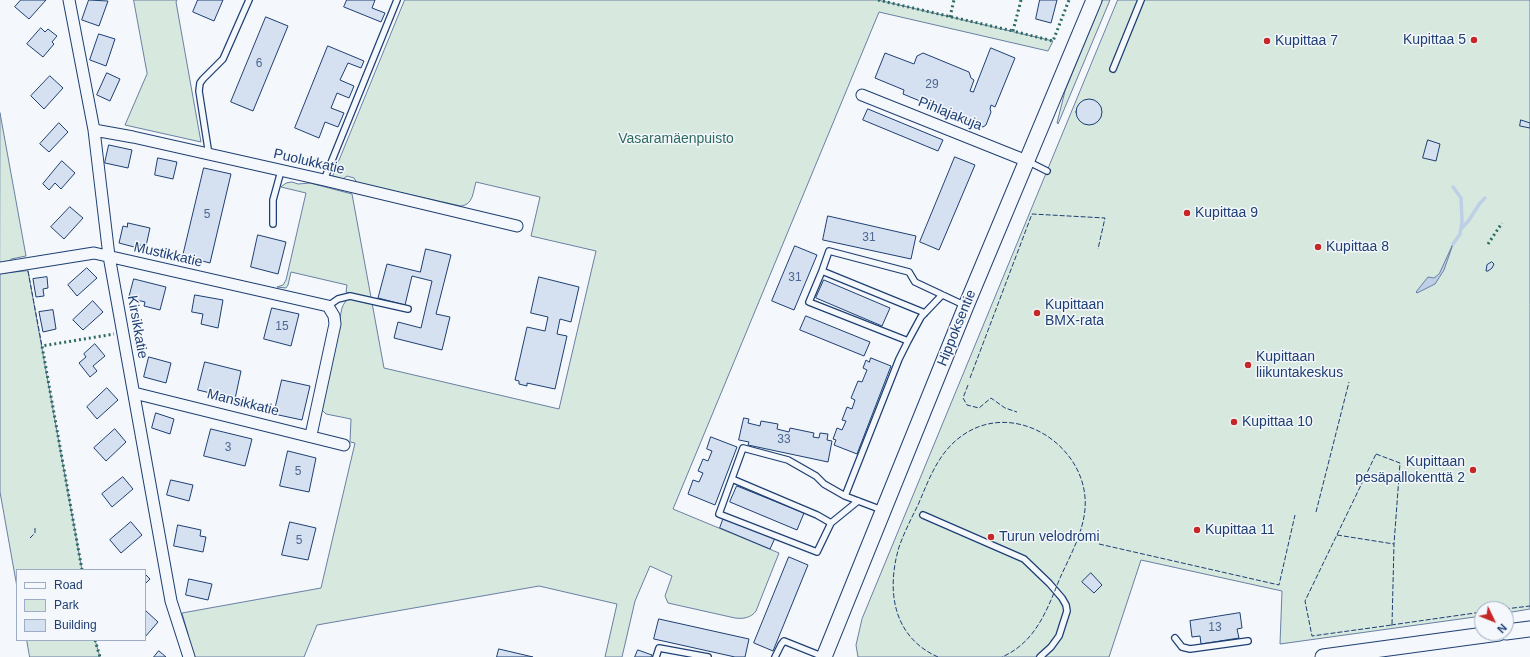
<!DOCTYPE html>
<meta charset="utf-8">
<style>
body{margin:0}
#map{position:relative;width:1530px;height:657px;overflow:hidden;background:#f4f7fb;font-family:Helvetica,sans-serif}
canvas{display:block}
.legend{position:absolute;left:16px;top:569px;width:130px;height:72px;box-sizing:border-box;background:#f4f7fb;border:1px solid #9eadc5;margin:0;padding:5px 7px;list-style:none;font-size:12px;color:#1d3f73}
.legend li{display:flex;align-items:center;gap:8px;height:20px}
.legend b{width:20px;border:1px solid #9eadc5}
.north{position:absolute;left:1474px;top:601px;width:40px;height:40px;box-sizing:border-box;background:#f4f7fb;border:1px solid #9eadc5;border-radius:50%;rotate:133deg;font-size:11px;font-weight:700;line-height:16px;text-align:center;color:#1d3f73}
.north::after{content:'';display:block;margin:auto;width:14px;height:18px;background:#c62828;clip-path:polygon(50% 0,100% 100%,50% 72%,0 100%)}
</style>
<div id="map">
<canvas width="1530" height="657"></canvas>
<ul class="legend">
<li><b style="height:5px;background:#f4f7fb"></b>Road</li>
<li><b style="height:11px;background:#d7e8df"></b>Park</li>
<li><b style="height:11px;background:#d5e0f0"></b>Building</li>
</ul>
<div class="north">N</div>
</div>
<script>
const c = document.querySelector('canvas').getContext('2d');
c.lineJoin = 'round';
function paint(path, color) {
  c.fillStyle = color;
  c.fill(path, 'evenodd');
}
function trace(path, color, width, dash) {
  c.strokeStyle = color;
  c.lineWidth = width;
  c.lineCap = dash ? 'butt' : 'round';
  c.setLineDash(dash || []);
  c.stroke(path);
}
function drawText(font, color, halo, rows, align = 'center') {
  c.font = font + ' Helvetica,sans-serif';
  c.lineWidth = 3;
  c.setLineDash([]);
  c.textBaseline = 'middle';
  c.strokeStyle = halo;
  c.fillStyle = color;
  for (const [text, x, y, turn = 0] of rows) {
    c.save();
    c.translate(x, y);
    c.rotate((+turn || 0) * Math.PI / 180);
    c.textAlign = isNaN(turn) ? turn : align;
    if (halo) c.strokeText(text, 0, 0);
    c.fillText(text, 0, 0);
    c.restore();
  }
}
const green = new Path2D(`
 M134 0H177L176 2 201 142 125 125 147 74Z
 M405 0H878L1053 41 1048 51 879 12 673 509 779 553 756 611C751 618 743 619 735 618L668 603 665 596 672 576 650 566 635 601 622 657H605L617 604 539 586 317 625 304 657H195L187 637 188 634 182 613 321 588 355 443 350 442 351 419 326 414 321 409 342 308C344 302 348 300 349 293L346 292 347 285 291 272 288 285 286 288 277 287 283 285 286 280 306 193 281 187 286 183 292 182 298 184 310 183 352 194 384 368 559 409 596 251 531 236 540 197 476 182C473 192 473 205 461 206L357 183 354 178 347 176 343 179 333 176Z
 M1103 0H1110L1058 124 1057 123 1065 91Z
 M1118 0H1530V609L1506 613V609H1482V616L1280 644 1282 591 1141 560 1109 657H858L856 645 862 619Z
 M0 113 26 256 11 259 10 262 0 264Z
 M28 271 82 570H17V587L0 492V274Z
 M27 640H95L100 657H30Z`);
paint(green, '#d7e8df');
trace(green, '#687fa3', 1);
const water = new Path2D(`
 M1453 244 1444 270 1435 284 1417 293 1416 292 1428 277 1434 278 1439 274Z`);
paint(water, '#bed0e5');
trace(water, '#687fa3', 1);
trace(new Path2D(`
 M1462 228 1469 220 1480 203 1485 198
 M1453 244 1460 234 1462 221 1461 198 1453 187`), '#bed0e5', 3.5);
const building = new Path2D(`
 M21 0H46L29 19 15 7Z
 M89 0 108 1 99 26 82 20Z
 M198 0H223L214 21 193 12Z
 M347 0H375L372 8 385 13 381 22 344 7Z
 M1040 0H1057L1051 23 1036 19Z
 M266 17 288 26 253 111 231 102Z
 M41 28 45 32 48 29 57 36 52 42 54 44 43 57 27 44Z
 M99 34 115 39 106 66 90 60Z
 M328 46 364 61 361 68 348 63 340 80 354 86 349 98 337 93 331 108 344 113 338 127 325 122 319 138 295 128Z
 M991 48 1015 58 995 107 991 105 990 109 991 112 986 125 983 127 903 94 904 90 875 78 885 53 914 64 917 56 923 53 969 72 971 78 974 80 970 91 973 92Z
 M107 73 120 79 110 101 97 95Z
 M50 76 63 88 44 109 31 96Z
 M1076 112a13 13 0 1 1 26 0a13 13 0 1 1-26 0Z
 M868 109 943 140 938 151 863 120Z
 M1521 120 1530 123V128L1520 126Z
 M59 123 68 132 49 152 40 144Z
 M1428 140 1440 144 1436 161 1423 158Z
 M109 145 132 150 128 168 105 163Z
 M955 157 975 165 939 250 920 242Z
 M158 158 177 162 173 179 155 175Z
 M62 161 75 173 61 189 55 183 49 190 43 184Z
 M204 168 231 174 210 263 183 256Z
 M70 207 83 218 64 239 51 227Z
 M828 216 916 236 911 259 823 240Z
 M128 223 150 228 146 246 139 245 138 248 119 243 123 226 127 227Z
 M258 235 286 242 278 274 251 267Z
 M795 246 817 255 794 310 772 301Z
 M426 249 451 255 436 314 450 317 442 350 394 338 398 322 421 328 432 281 412 276 405 305 378 298 387 264 420 272Z
 M1492 262 1494 264 1492 268 1488 271H1486L1487 265Z
 M87 268 97 278 77 296 68 285Z
 M47 277 48 288 43 289 44 296 36 297 33 279Z
 M539 277 579 287 571 322 560 319 557 334 567 336 555 389 527 383V386L519 384V381L515 380 527 327 545 331 548 317 531 313Z
 M134 279 166 287 160 310 144 306 145 302 129 298Z
 M824 280 890 308 882 326 816 298Z
 M195 295 223 300 218 328 201 324 203 314 192 312Z
 M93 301 103 312 83 330 73 320Z
 M272 308 299 314 291 346 264 339Z
 M53 310 56 329 43 332 39 312Z
 M806 316 870 342 864 356 800 330Z
 M95 344 105 356 93 366 97 371 90 377 79 363 86 357 84 354Z
 M149 357 171 363 166 383 144 377Z
 M871 358 891 366 857 454 834 445 836 440 833 439 837 428 842 430 846 421 842 420 847 407 852 409 855 400 851 398 858 381 862 382 867 370 863 368 866 360 869 362Z
 M205 362 241 371 235 399 198 390Z
 M282 380 310 386 302 420 274 414Z
 M107 388 118 400 97 419 87 407Z
 M156 413 174 419 170 434 152 428Z
 M744 418 749 419 748 423 760 426 761 421 778 424 777 429 789 432 790 428 814 433 813 437 819 438 820 433 828 434 827 440 832 441 828 462 748 445 749 442 739 440Z
 M115 429 126 442 106 461 94 448Z
 M211 429 252 439 245 466 204 456Z
 M711 437 737 447 715 505 688 494 693 480 699 482 703 473 698 471 703 459 708 461 712 451 707 449Z
 M288 451 316 458 309 492 280 486Z
 M123 477 133 489 112 507 102 494Z
 M171 480 193 485 189 501 167 495Z
 M737 486 804 513 797 530 730 502Z
 M724 517 775 538 770 549 720 528Z
 M131 522 142 535 121 553 110 540Z
 M290 522 316 528 308 560 282 555Z
 M178 525 201 530 200 536 206 537 203 552 174 546Z
 M789 557 808 565 773 651 754 643Z
 M1091 573 1102 585 1094 593 1082 582Z
 M145 574 150 579 145 584Z
 M189 579 212 584 208 600 186 595Z
 M146 611 158 622 145 637V613Z
 M1240 613 1242 628 1237 629 1239 638 1201 644 1200 636 1192 637 1190 621Z
 M659 619 749 639 745 657H735L654 639Z
 M499 649 533 657H497Z
 M638 650 652 655 651 657H635Z
 M159 651 166 657H154Z`);
paint(building, '#d5e0f0');
trace(building, '#1d3f73', 1);
const lane = new Path2D(`
 M1113 69 1141 0
 M209 155 199 91 200 83 203 79 223 59 249 0
 M1027 161 1047 171
 M324 180 397 0
 M273 224V200L281 171
 M822 271 925 313
 M942 295 921 317 908 341 809 302 822 271 829 251 909 272 915 282 966 306
 M328 306 338 299 350 296 408 309
 M732 479 817 515 831 523
 M845 496 899 359 908 341
 M858 501 831 523 817 552 719 514 743 448 788 460 816 476 824 484 845 496 882 510
 M923 515 1024 559 1049 583 1062 598 1066 605 1067 611 1059 636 1051 647 1040 657
 M1175 638 1182 647 1190 649 1248 641
 M656 657 659 648 708 657
 M775 657 781 645 784 641 824 657`);
const street = new Path2D(`
 M69 0 94 130 109 256 171 601 189 657
 M862 95 1027 161
 M94 130 133 137 324 180 517 226
 M0 268 94 253 328 306 334 316 335 324 311 435
 M134 393 344 445`);
const secondary = new Path2D(`
 M1506 632 1530 629
 M824 657 966 306 1094 0
 M1323 657 1499 633`);
trace(lane, '#1d3f73', 8);
trace(street, '#1d3f73', 13);
trace(secondary, '#1d3f73', 17);
trace(lane, '#f4f7fb', 5.5);
trace(street, '#f4f7fb', 11);
trace(secondary, '#f4f7fb', 15);
trace(new Path2D(`
 M878 0 1013 31
 M1021 0 1013 31 1053 41 1069 0
 M950 17 954 0
 M1488 244 1502 223
 M82 570 42 346 114 334
 M95 640 100 657`), '#2c6c60', 3, [2, 3]);
trace(new Path2D(`
 M28 271 42 346
 M970 378 1032 214 1105 218 1098 249
 M968 385 963 398 967 405 979 408 991 398 1005 408 1017 412
 M1376 454 1400 463 1394 544 1392 625 1312 636 1305 601Z
 M1316 512 1349 382
 M1337 535 1394 544
 M30 538 35 533V526
 M1099 544 1279 585 1295 515
 M1505 609 1530 606
 M1391 625 1482 612
 M938 657C893 637 886 591 899 547 904 533 911 519 918 505 930 477 939 450 966 433 1019 400 1090 449 1085 509 1083 533 1070 556 1060 578 1047 610 1036 642 1002 657`), '#1d3f73', 1, [5, 2]);
for (const [x, y, r, color] of [
 [1474,40,4,"#c62828"],
 [1267,41,4,"#c62828"],
 [1187,213,4,"#c62828"],
 [1318,247,4,"#c62828"],
 [1037,313,4,"#c62828"],
 [1248,365,4,"#c62828"],
 [1234,422,4,"#c62828"],
 [1473,470,4,"#c62828"],
 [1197,530,4,"#c62828"],
 [991,537,4,"#c62828"]
]) {
  const dot = new Path2D();
  dot.arc(x, y, r, 0, 2 * Math.PI);
  c.fillStyle = color;
  c.fill(dot);
  trace(dot, '#f4f7fb', 1.5);
}
drawText('12px', '#4b6792', null, [
 ["6",259,64],
 ["29",932,85],
 ["5",207,215],
 ["31",869,238],
 ["31",795,278],
 ["15",282,327],
 ["33",784,440],
 ["3",228,448],
 ["5",298,472],
 ["5",299,541],
 ["13",1215,628]
]);
drawText('14px', '#1d3f73', '#f4f7fb', [
 ["Kupittaa 5",1466,40,"right"],
 ["Kupittaa 7",1275,41],
 ["Kupittaa 9",1195,213],
 ["Kupittaa 8",1326,247],
 ["Kupittaan",1045,305],
 ["BMX-rata",1045,321],
 ["Kupittaan",1256,357],
 ["liikuntakeskus",1256,373],
 ["Kupittaa 10",1242,422],
 ["Kupittaan",1465,462,"right"],
 ["pesäpallokenttä 2",1465,478,"right"],
 ["Kupittaa 11",1205,530],
 ["Turun velodromi",999,537]
], 'left');
drawText('14px', '#1d3f73', '#f4f7fb', [
 ["Pihlajakuja",950,114,22],
 ["Puolukkatie",309,162,13],
 ["Mustikkatie",168,255,13],
 ["Kirsikkatie",137,327,80],
 ["Hippoksentie",957,328,-68],
 ["Mansikkatie",243,403,14]
]);
drawText('14px', '#2c6c60', '#f4f7fb', [
 ["Vasaramäenpuisto",676,139]
]);
</script>
